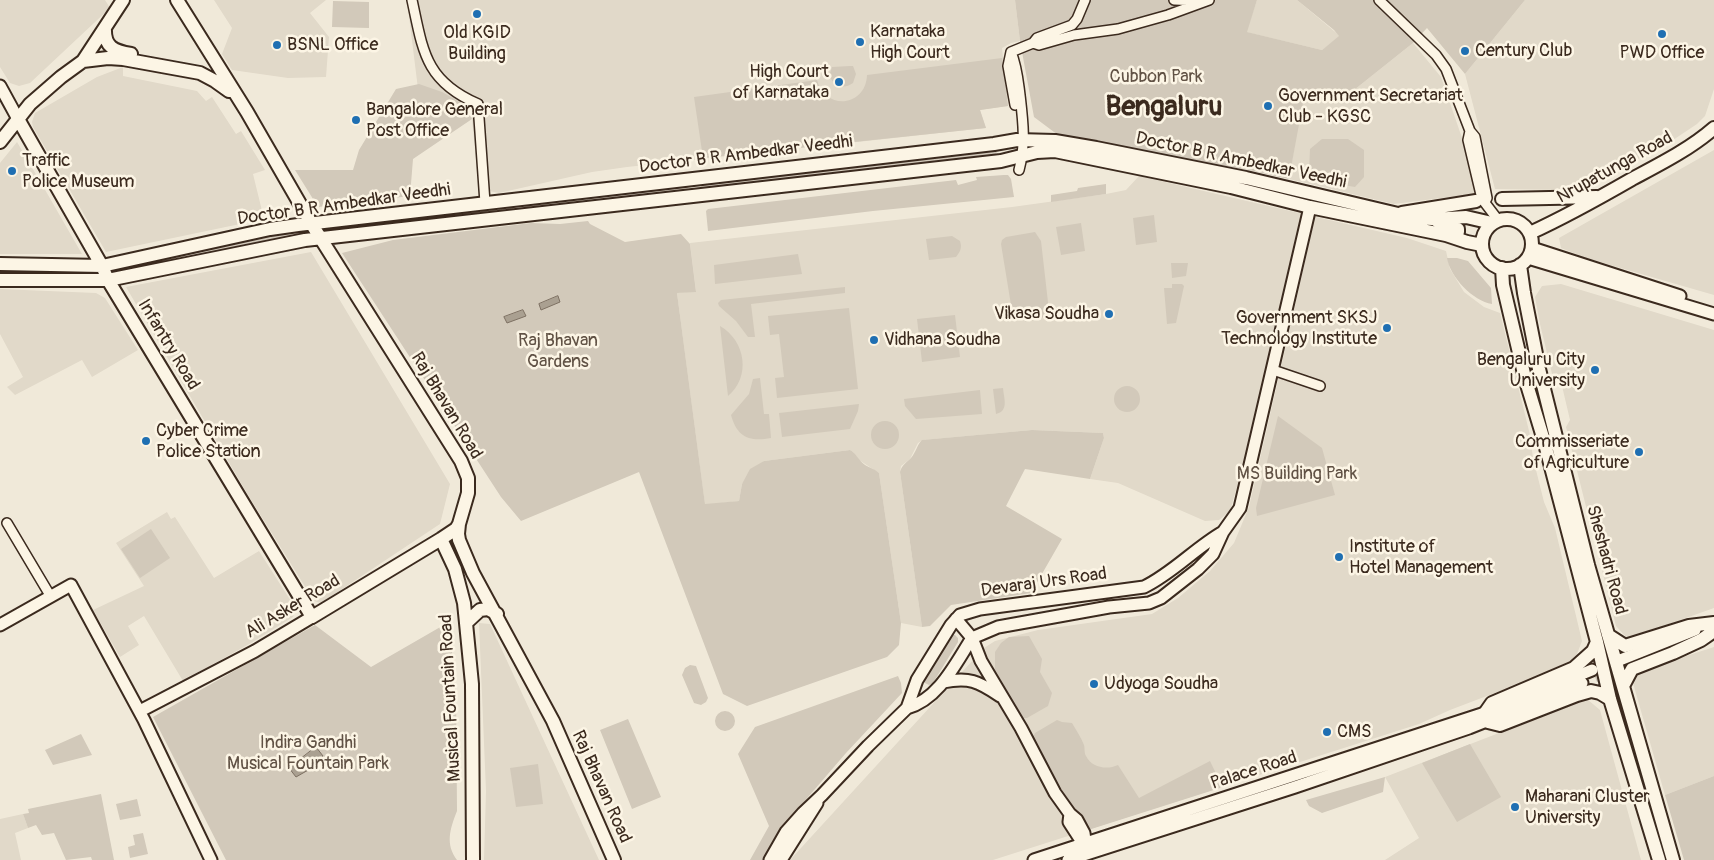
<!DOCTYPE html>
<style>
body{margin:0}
canvas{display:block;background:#f0e9d9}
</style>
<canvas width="1714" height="860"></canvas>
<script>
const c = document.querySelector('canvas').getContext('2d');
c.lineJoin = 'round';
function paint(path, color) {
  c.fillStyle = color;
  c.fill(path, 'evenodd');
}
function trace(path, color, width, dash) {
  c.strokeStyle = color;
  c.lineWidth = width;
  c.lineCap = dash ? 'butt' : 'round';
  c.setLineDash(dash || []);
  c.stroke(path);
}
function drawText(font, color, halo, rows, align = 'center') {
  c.font = font + ' Pangolin,sans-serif';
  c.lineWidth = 5;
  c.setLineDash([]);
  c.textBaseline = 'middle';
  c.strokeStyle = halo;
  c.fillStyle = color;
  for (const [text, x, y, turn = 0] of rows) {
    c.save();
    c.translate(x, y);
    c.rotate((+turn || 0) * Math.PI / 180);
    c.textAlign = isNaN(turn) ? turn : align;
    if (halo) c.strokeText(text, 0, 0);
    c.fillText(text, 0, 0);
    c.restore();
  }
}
paint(new Path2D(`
 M0 0H105L110 8 30 83 19 86 10 83 0 67Z
 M214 0H326L310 13 329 37 326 77 288 78 232 70 222 54 232 28Z
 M407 0H1015L1020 41 1011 43 1002 48 1008 106 980 110 986 128 627 167 592 172 499 193 484 190 479 191 472 119 429 92 418 89Z
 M1257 0H1297L1340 36 1322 50 1246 32Z
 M1525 0H1714V89L1705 116 1697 124 1670 142 1599 180 1576 190 1495 189 1465 74Z
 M1413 43 1441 77 1481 193 1394 204 1289 179 1303 96 1339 102Z
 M123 67V76L197 91 206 101 212 97 236 134 241 131 265 170 253 174 264 219 106 252 33 127 32 122 35 113 97 77Z
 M17 142 44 188 82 254H0V163Z
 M1714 150V295L1586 258 1561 248 1559 238Z
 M1139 176 1407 238 1446 251 1450 269 1464 292 1484 307 1500 313 1530 435 1533 458 1544 502 1555 528 1582 641 1577 654 1570 661 1534 678 1450 710 1419 724 993 860H790L984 648 995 641 1038 630 1152 614 1178 598 1210 571 1234 543 1249 507 1307 253 1293 249 1244 462 1230 511 1219 520 1205 521 1118 483 1090 479 1104 438 1103 433 1032 430 923 440 918 443 910 459 901 466 900 472 922 627 901 623 879 473 859 460 853 452 850 450 764 461 742 484 739 501 705 505 677 293 696 291 690 243 1012 207 1106 194 1126 190Z
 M311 252 450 484 440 524 321 603 314 601 248 495 126 287Z
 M1561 284 1714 330V608L1638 635 1626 637 1616 626 1566 427 1570 420 1562 386 1554 382 1540 324 1535 297 1542 286Z
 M0 289 96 293 105 298 138 350 92 377 82 360 15 395 7 387 23 377 0 334Z
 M167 512 171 519 175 517 214 578 259 551 296 609 293 617 251 643 183 681 144 616 128 626 139 645 120 657 93 610 144 586 116 543Z
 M479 623 490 624 599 860H484L486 791Z
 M1714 647V776L1665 795 1633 683 1640 671Z
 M1587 699 1600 710 1641 860H1385L1419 838 1385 777Z
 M23 814 28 828 15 833 21 860H0V819Z`), '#e1d9c9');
paint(new Path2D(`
 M1015 0H1257L1247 32 1322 50 1339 36 1334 30 1297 0H1525L1465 74 1427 28 1413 43 1339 102 1333 101 1330 103 1328 100 1304 97 1289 179 1249 170 1062 138 1034 117 1020 41Z
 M333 1 369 2V28L332 27Z
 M1002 58 1008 106 980 110 986 128 703 158 694 97 817 80C825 111 866 107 867 75Z
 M850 66H853L856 74 853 83C843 90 835 86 829 76L832 67Z
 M419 84 442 92 465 105 472 119 413 159 410 196 318 207 295 170H353L359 150 396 89Z
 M1322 139H1348L1364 150V177L1355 187 1331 183 1309 172 1310 149Z
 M992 149 997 152 995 155 705 190 702 189 701 186 704 184Z
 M1004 175H1008L1011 179 1014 197 873 211 708 231 706 211 708 209 956 180 958 185 977 180 976 177Z
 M1106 184V194L1051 202V195L1077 191 1078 188Z
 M686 186 688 188 686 191 505 212 504 207Z
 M470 210 472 212 471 216 340 230 339 229 340 226Z
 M1154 215 1157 242 1136 245 1133 218Z
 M588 221 590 224 625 242 681 234 690 244 696 292 677 293 705 504 739 501 742 484 750 469 764 461 850 450C856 453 859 461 865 465 870 468 875 469 879 473L901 623 899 645 887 657 747 706 723 694 639 472 521 521 501 497 342 253 393 240 531 223 560 224Z
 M1081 223 1085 251 1061 255 1056 227Z
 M296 229 300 231 297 236 119 275 116 268Z
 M1035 232 1041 241 1049 311 1041 319 1026 322 1017 312 1012 311 1001 244 1002 240 1006 237Z
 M952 236 960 241C962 247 961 251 956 257L929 260 926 239Z
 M798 254 802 274 715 284 714 265Z
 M1447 258H1457L1468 261 1491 288 1492 304C1473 301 1450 277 1447 258Z
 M1171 263H1188L1186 276 1172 278Z
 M1172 284H1182L1184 286 1176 323 1167 324 1164 288H1172Z
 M845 287V293L751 304 755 337H748L736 321 719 306 718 303 721 300Z
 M849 308 858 389 777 398 775 378 784 377 779 334 770 335 768 316Z
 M955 315 960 357 922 362 917 319Z
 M720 326C746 341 751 377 728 396Z
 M760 378 764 414H769L771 438C749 442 737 437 731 415L749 394 753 379Z
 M1114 399a13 13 0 1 1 26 0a13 13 0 1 1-26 0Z
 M1003 388C1004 399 1009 411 996 414L993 389Z
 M980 390 982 414 916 419 905 406 904 399Z
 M859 404 858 411 850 429 782 437 779 413Z
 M1278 416 1322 448 1335 495 1257 516 1256 508Z
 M871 435a14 14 0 1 1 28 0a14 14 0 1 1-28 0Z
 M1032 430 1103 433 1104 438 1090 479 1025 469 1006 506 1062 539 1031 593 951 605 930 626 922 627 900 472C902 465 906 463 911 458 916 452 917 445 922 440Z
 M151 529 170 558 140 578 121 549Z
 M449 622 456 691 457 811C450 829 445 844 457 860H226L153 717 315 625 371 667Z
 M951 635H955L958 638V642L933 683 929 685 925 683 924 680 925 676Z
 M1029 636 1042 659 1040 672 1052 693 1048 706 1027 718H1023L995 670V652L1001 643 1009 637Z
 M690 665 696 666 708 698 706 702 701 705 694 703 682 675 685 668Z
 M898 676 901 683 902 693 846 753 784 825 764 860H750L769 826 738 754 755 727Z
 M715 721a10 10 0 1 1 20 0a10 10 0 1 1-20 0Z
 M628 719 661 797 632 809 600 730Z
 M1057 720 1062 722 1072 723C1076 730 1081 737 1084 745 1085 748 1084 753 1086 756 1092 768 1107 770 1118 765L1139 798 1210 761 1221 784 1220 788 1085 831 1033 737 1035 733Z
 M81 734 92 755 53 765 45 750Z
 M1470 744 1501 797 1457 822 1422 763Z
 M538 764 543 804 516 807 510 768Z
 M1714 776V860H1684L1665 795Z
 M1385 777 1383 792 1322 813 1309 806 1306 800Z
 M101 794 114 860H92L91 857 66 860 54 833 42 835 36 825 28 828 23 814 29 813 28 809Z
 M137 799 141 816 120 820 116 804Z
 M143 833 148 854 130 858 128 847 135 845 133 835Z`), '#d2c9ba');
const water = new Path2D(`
 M558 296 560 302 541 310 539 304Z
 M523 310 526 316 507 323 504 317Z
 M316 747 323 756 310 769 296 777 289 768Z`);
paint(water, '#aaa091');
trace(water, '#7e7163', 1);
trace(new Path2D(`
 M1595 677 1622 666`), '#ccc3b4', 11, [11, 5.5]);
const street = new Path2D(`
 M412 0C423 51 425 81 478 104L485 203
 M1174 0 1201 1
 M1379 0 1436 55 1446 69 1470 131 1475 137 1487 198 1485 202
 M1033 43 1039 45 1074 35 1118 29 1168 15 1209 0
 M1011 52C1017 66 1018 80 1020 95 1023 121 1026 144 1019 170
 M1011 52 1008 66 1015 105
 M1011 52 1033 43 1037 38 1072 25 1077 19 1085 0
 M1470 131 1468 140 1482 199 1498 220
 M1273 370 1320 386
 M7 523 51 597`);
const secondary = new Path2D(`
 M0 86 18 119
 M1532 248 1680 296
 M1528 258 1714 314
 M956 619 972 638 981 661 1021 728 1055 793 1070 814 1077 820 1084 833 1085 840 1080 839 1069 822 1070 814
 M0 625 71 585 144 720 211 860
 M1620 660 1695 630
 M943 682C969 677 978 681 1000 696
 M907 708C939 699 955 664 972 638L998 627 1109 607 1149 603 1161 598 1198 569 1213 554 1223 532 1240 508 1310 207
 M140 711 255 651 312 617
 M770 860 786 832 803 813 822 795 868 746 907 708 917 680 951 625 960 615 980 609 1144 587C1173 573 1195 548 1223 532
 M781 860 817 803
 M1034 860 1485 713 1592 670
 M1068 860 1295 787 1469 728 1582 683`);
const primary = new Path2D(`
 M177 0 247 112 311 223 461 461 468 478V493L459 524 458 534 459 540 473 573 553 721 614 860
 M105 28C104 47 114 51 131 54
 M83 61 108 58 123 59 200 73 215 81 229 91
 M18 119 102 266 108 280 312 617 441 539 456 529 459 524
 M0 142 30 104 61 77 83 61 123 0
 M1502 199 1597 197
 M1402 213 1476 201
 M1482 244a25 25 0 1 1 50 0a25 25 0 1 1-50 0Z
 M1437 221 1458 229V232L1454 235H1446
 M1530 233C1565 217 1599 198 1632 179 1660 164 1690 149 1714 128
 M0 264 102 266 270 229 298 225 994 144 1017 140 1055 141 1096 148 1246 178 1415 218 1432 219 1466 217 1492 223
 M1520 265 1524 293 1539 369 1588 565 1673 860
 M1502 268 1503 285 1525 378 1545 444 1597 642 1610 699 1659 860
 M0 280H108L305 240 1001 161 1037 152 1055 151 1231 187 1310 207 1446 235 1467 242 1482 245
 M441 539 455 569 464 603 466 623 472 684 473 860
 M466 623 480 610 488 609 497 614
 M1608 635 1625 646 1689 626 1714 623
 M1623 686 1632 669 1673 653 1701 640 1714 631
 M1485 713 1492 703 1574 668 1593 651 1597 642
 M1488 722 1500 725 1577 695 1591 691 1600 693 1610 699`);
trace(street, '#3b2a1e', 12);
trace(secondary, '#3b2a1e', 15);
trace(primary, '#3b2a1e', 16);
trace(street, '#fcf5e5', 9);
trace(secondary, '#fcf5e5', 11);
trace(primary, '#fcf5e5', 12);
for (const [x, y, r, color] of [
 [477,14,5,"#1f6fb2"],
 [1662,34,5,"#1f6fb2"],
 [860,42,5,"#1f6fb2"],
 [277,45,5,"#1f6fb2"],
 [1465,51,5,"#1f6fb2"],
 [839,82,5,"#1f6fb2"],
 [1268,106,5,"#1f6fb2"],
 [356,120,5,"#1f6fb2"],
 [12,171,5,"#1f6fb2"],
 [1109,314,5,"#1f6fb2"],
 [1387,328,5,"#1f6fb2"],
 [874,340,5,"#1f6fb2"],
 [1595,370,5,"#1f6fb2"],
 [146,441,5,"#1f6fb2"],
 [1639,452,5,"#1f6fb2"],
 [1339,557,5,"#1f6fb2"],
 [1094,684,5,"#1f6fb2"],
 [1327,732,5,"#1f6fb2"],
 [1515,807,5,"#1f6fb2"]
]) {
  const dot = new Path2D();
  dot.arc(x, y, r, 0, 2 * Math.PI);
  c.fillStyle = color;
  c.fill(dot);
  trace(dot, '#fcf5e5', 2);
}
drawText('18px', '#3b2a1e', '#fcf5e5', [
 ["Karnataka",870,32],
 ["High Court",870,53],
 ["Old KGID",477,33,"center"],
 ["Building",477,54,"center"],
 ["BSNL Office",287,45],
 ["Century Club",1475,51],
 ["PWD Office",1662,53,"center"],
 ["High Court",829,72,"right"],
 ["of Karnataka",829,93,"right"],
 ["Government Secretariat",1278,96],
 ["Club - KGSC",1278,117],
 ["Bangalore General",366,110],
 ["Post Office",366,131],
 ["Traffic",22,161],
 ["Police Museum",22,182],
 ["Vikasa Soudha",1099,314,"right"],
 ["Government SKSJ",1377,318,"right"],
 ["Technology Institute",1377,339,"right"],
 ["Vidhana Soudha",884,340],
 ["Bengaluru City",1585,360,"right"],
 ["University",1585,381,"right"],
 ["Cyber Crime",156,431],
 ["Police Station",156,452],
 ["Commisseriate",1629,442,"right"],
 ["of Agriculture",1629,463,"right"],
 ["Institute of",1349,547],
 ["Hotel Management",1349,568],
 ["Udyoga Soudha",1104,684],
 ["CMS",1337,732],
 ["Maharani Cluster",1525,797],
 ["University",1525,818]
], 'left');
drawText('18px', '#615245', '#fcf5e5', [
 ["Cubbon Park",1156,77],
 ["Raj Bhavan",558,341],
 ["Gardens",558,362],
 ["MS Building Park",1297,474],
 ["Indira Gandhi",308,743],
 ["Musical Fountain Park",308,764]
]);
drawText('18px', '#3b2a1e', '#fcf5e5', [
 ["Doctor B R Ambedkar Veedhi",746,155,-7],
 ["Doctor B R Ambedkar Veedhi",1241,161,12],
 ["Nrupatunga Road",1615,168,-29],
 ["Doctor B R Ambedkar Veedhi",344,205,-8],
 ["Infantry Road",168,345,59],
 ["Raj Bhavan Road",446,406,59],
 ["Sheshadri Road",1606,560,75],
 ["Devaraj Urs Road",1044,583,-8],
 ["Ali Asker Road",293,607,-31],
 ["Musical Fountain Road",451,698,-93],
 ["Palace Road",1254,771,-18],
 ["Raj Bhavan Road",601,787,66]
]);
drawText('bold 28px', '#3b2a1e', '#fcf5e5', [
 ["Bengaluru",1164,108]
]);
</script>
